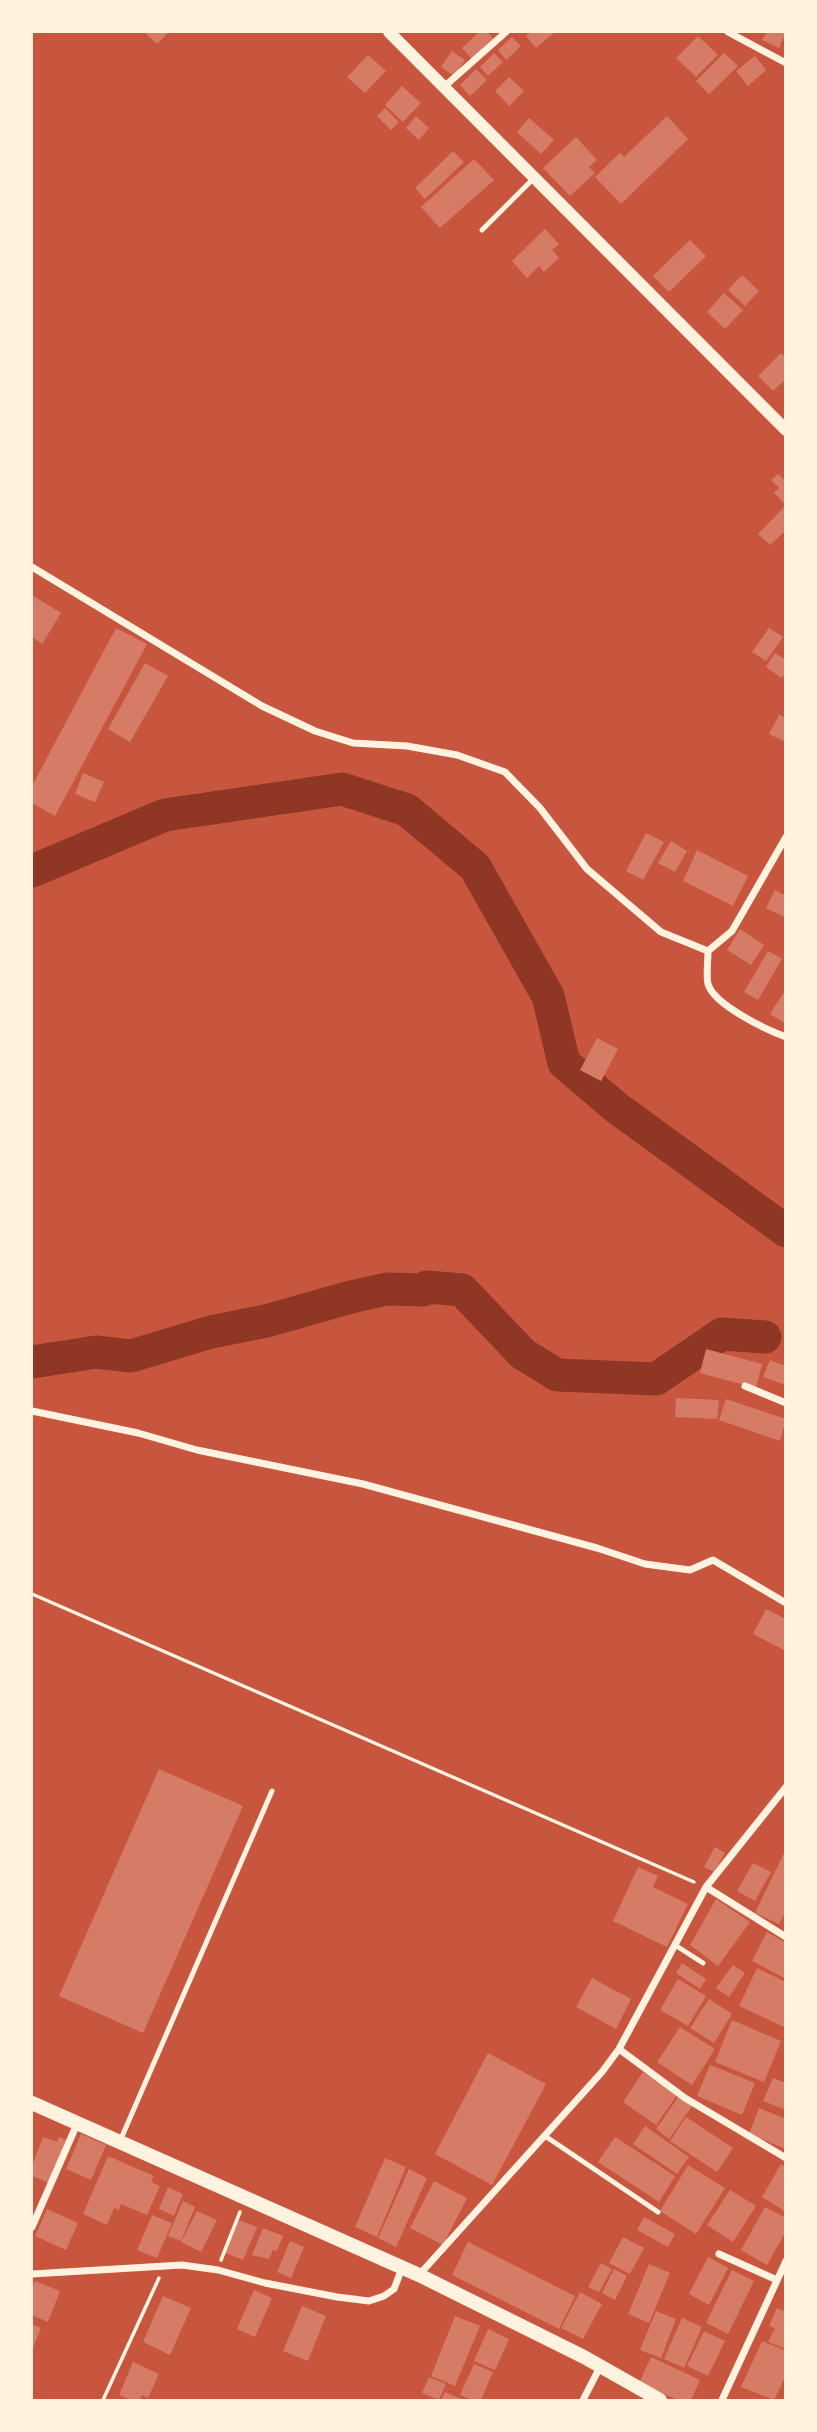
<!DOCTYPE html>
<style>
body{margin:0}
#map{position:relative;width:817px;height:2432px;overflow:hidden;background:#c8553d;font-family:"Zilla Slab",serif}
canvas{display:block}
.frame{position:absolute;inset:0;border:33px solid #fff3e0;pointer-events:none}
</style>
<div id="map">
<canvas width="817" height="2432"></canvas>
<div class="frame"></div>
</div>
<script>
const c = document.querySelector('canvas').getContext('2d');
c.lineJoin = 'round';
function trace(path, color, width, dash) {
  c.strokeStyle = color;
  c.lineWidth = width;
  c.lineCap = dash ? 'butt' : 'round';
  c.setLineDash(dash || []);
  c.stroke(path);
}
function paint(path, color) {
  c.fillStyle = color;
  c.fill(path, 'evenodd');
}
trace(new Path2D(`
 M32 871 165 815 342 789 407 810 475 867 548 996 564 1063 617 1108 786 1231
 M32 1362 96 1352 131 1356 211 1332 266 1321 351 1297 387 1289 423 1290 427 1287 462 1290 523 1354 557 1375 656 1379 722 1334 765 1337`), '#8f3625', 33);
paint(new Path2D(`
 M144 32H169L157 44Z
 M479 32H487L493 38 472 59 462 48Z
 M531 32H555L536 48 526 36Z
 M767 32H786L779 48 762 40Z
 M698 36 718 55 696 77 676 58Z
 M512 37 521 46 506 60 498 50Z
 M452 51 465 60 454 76 441 67Z
 M494 53 503 62 488 76 480 67Z
 M724 53 738 66 709 94 696 81Z
 M368 55 386 71 365 93 347 77Z
 M755 56 766 70 748 86 736 71Z
 M476 69 487 80 470 96 460 85Z
 M509 77 524 91 509 106 495 91Z
 M402 86 421 103 403 122 385 105Z
 M385 108 399 122 391 130 377 116Z
 M416 116 429 128 419 140 406 128Z
 M667 116 688 139 621 204 595 177 620 153 624 157Z
 M529 118 554 140 541 154 517 132Z
 M576 137 597 160 589 167 595 173 570 196 543 168Z
 M453 151 464 162 425 199 415 188Z
 M474 159 494 180 440 228 421 207Z
 M545 229 559 244 552 250 559 258 544 272 539 266 527 278 512 261Z
 M690 240 706 256 669 292 653 276Z
 M742 275 759 291 745 306 728 290Z
 M724 293 743 310 725 329 707 312Z
 M781 353 786 358V379L773 391 758 376Z
 M778 474 786 482V505L774 493 779 488 771 480Z
 M784 507 786 530 770 545 758 534Z
 M32 595 61 613 42 644 32 637Z
 M116 628 147 644 55 816 32 803V786Z
 M769 628 783 637 766 661 752 652Z
 M775 653 786 660V672L782 678 766 667Z
 M145 663 168 676 130 742 108 729Z
 M779 715 786 718V742L769 734Z
 M83 773 104 782 95 802 75 794Z
 M646 833 664 842 643 880 626 871Z
 M671 841 687 851 675 872 658 863Z
 M697 850 748 876 733 906 683 881Z
 M775 890 786 896V918L766 908Z
 M740 929 764 945 751 965 727 950Z
 M768 951 782 959 758 1000 744 992Z
 M786 989V1024L770 1014Z
 M597 1038 618 1049 601 1081 580 1070Z
 M706 1349 762 1364 756 1388 700 1373Z
 M770 1360 786 1366V1385L763 1377Z
 M676 1398 719 1400 717 1419 675 1417Z
 M726 1399 786 1419 780 1441 719 1420Z
 M766 1609 786 1619V1651L753 1634Z
 M159 1769 243 1806 143 2033 59 1996Z
 M715 1847 725 1853 714 1872 704 1867Z
 M786 1849V1911L779 1924 755 1913Z
 M753 1863 771 1872 755 1901 737 1891Z
 M638 1867 658 1876 653 1887 688 1904 667 1947 613 1921Z
 M716 1899 750 1922 718 1966 690 1945Z
 M767 1932 786 1943V1979L752 1961Z
 M682 1963 706 1979 700 1989 676 1973Z
 M733 1965 745 1973 729 1997 716 1988Z
 M757 1968 786 1982V2028L739 2006Z
 M592 1978 631 1999 616 2029 576 2007Z
 M678 1979 706 1996 688 2026 660 2010Z
 M709 1999 732 2014 714 2043 690 2028Z
 M732 2020 781 2041 764 2082 715 2062Z
 M680 2027 715 2049 692 2085 657 2062Z
 M488 2053 546 2084 492 2185 435 2154Z
 M710 2065 755 2083 742 2115 697 2096Z
 M643 2072 677 2095 656 2125 623 2102Z
 M773 2078 786 2083V2110L763 2101Z
 M679 2096 692 2106 669 2139 656 2129Z
 M759 2108 786 2119V2149L749 2134Z
 M686 2117 733 2148 717 2172 670 2141Z
 M645 2126 689 2157 677 2174 633 2144Z
 M81 2134 106 2145 91 2180 66 2169Z
 M43 2137 57 2142 59 2137 66 2140 49 2183 32 2176V2166Z
 M615 2137 675 2176 659 2202 598 2162Z
 M108 2156 154 2176 151 2182 160 2186 147 2215 121 2204 119 2210 114 2208 107 2225 83 2214Z
 M385 2158 406 2167 377 2237 355 2227Z
 M781 2164 786 2167V2212L762 2197Z
 M688 2165 725 2188 696 2234 660 2211Z
 M409 2169 427 2178 396 2247 378 2238Z
 M434 2181 467 2198 443 2245 410 2228Z
 M168 2187 183 2194 174 2216 159 2209Z
 M730 2190 756 2206 733 2242 707 2225Z
 M183 2201 195 2207 181 2241 168 2236Z
 M765 2207 786 2218V2231L767 2265 741 2250Z
 M47 2209 78 2223 66 2250 35 2236Z
 M197 2211 217 2220 201 2252 181 2242Z
 M152 2215 172 2223 157 2258 137 2250Z
 M644 2217 675 2234 668 2247 637 2230Z
 M239 2220 257 2227 243 2260 225 2253Z
 M263 2228 283 2236 277 2251 273 2250 269 2259 252 2255Z
 M623 2237 644 2248 630 2274 609 2263Z
 M290 2241 304 2247 291 2278 277 2272Z
 M468 2242 575 2296 559 2329 452 2275Z
 M708 2257 728 2268 709 2305 689 2294Z
 M601 2263 612 2269 599 2292 588 2287Z
 M649 2264 670 2273 649 2323 628 2314Z
 M614 2269 627 2276 615 2300 602 2293Z
 M732 2270 754 2281 728 2334 706 2323Z
 M35 2281 60 2291 48 2322 32 2315V2290Z
 M254 2290 272 2298 255 2337 237 2329Z
 M580 2292 602 2304 583 2339 561 2328Z
 M163 2296 191 2308 170 2355 143 2342Z
 M786 2304V2349L768 2342 775 2328 769 2326 777 2308 783 2311Z
 M302 2306 326 2316 308 2361 283 2351Z
 M656 2311 676 2319 661 2358 640 2350Z
 M455 2316 480 2326 455 2386 431 2376Z
 M682 2318 702 2327 684 2368 664 2359Z
 M32 2324 41 2328 33 2348 32 2347Z
 M488 2329 509 2339 495 2370 474 2361Z
 M704 2331 725 2341 708 2376 687 2366Z
 M762 2341 786 2351V2375L774 2400 741 2387Z
 M651 2357 700 2380 691 2400H678L639 2383Z
 M133 2362 159 2374 148 2398 142 2395 140 2400H131L119 2395Z
 M474 2364 493 2372 481 2400H472L460 2395Z
 M429 2377 446 2384 439 2400 422 2393Z
 M445 2392 464 2400H441Z`), '#d67c66');
trace(new Path2D(`
 M32 1594 694 1882
 M221 2260 240 2212
 M103 2400 159 2278`), '#fff3e0', 3.5);
trace(new Path2D(`
 M482 230 535 177
 M675 1945 703 1963
 M545 2136 658 2212
 M120 2141 272 1791`), '#fff3e0', 5);
trace(new Path2D(`
 M728 32 786 63
 M445 86 506 32
 M32 567 262 706 315 731 353 743 407 746 457 755 505 772 540 808 587 869 661 932 708 951 732 931 786 837
 M708 951C708 961 706 975 708 984 714 1005 767 1030 786 1037
 M745 1386 786 1403
 M32 1411 138 1433 197 1450 363 1484 597 1548 645 1564 690 1570 713 1560 786 1603
 M706 1887 786 1937
 M619 2049 685 2098 786 2158
 M32 2227 77 2124
 M719 2254 777 2280
 M32 2274 182 2265 218 2270 265 2283 337 2297 369 2301 384 2296 394 2289 402 2268
 M419 2275 602 2072 619 2049 706 1887 786 1787
 M583 2400 600 2367
 M722 2400 786 2261`), '#fff3e0', 7);
trace(new Path2D(`
 M389 32 786 430`), '#fff3e0', 12);
trace(new Path2D(`
 M32 2103 419 2275 584 2357 660 2400`), '#fff3e0', 14);
</script>
